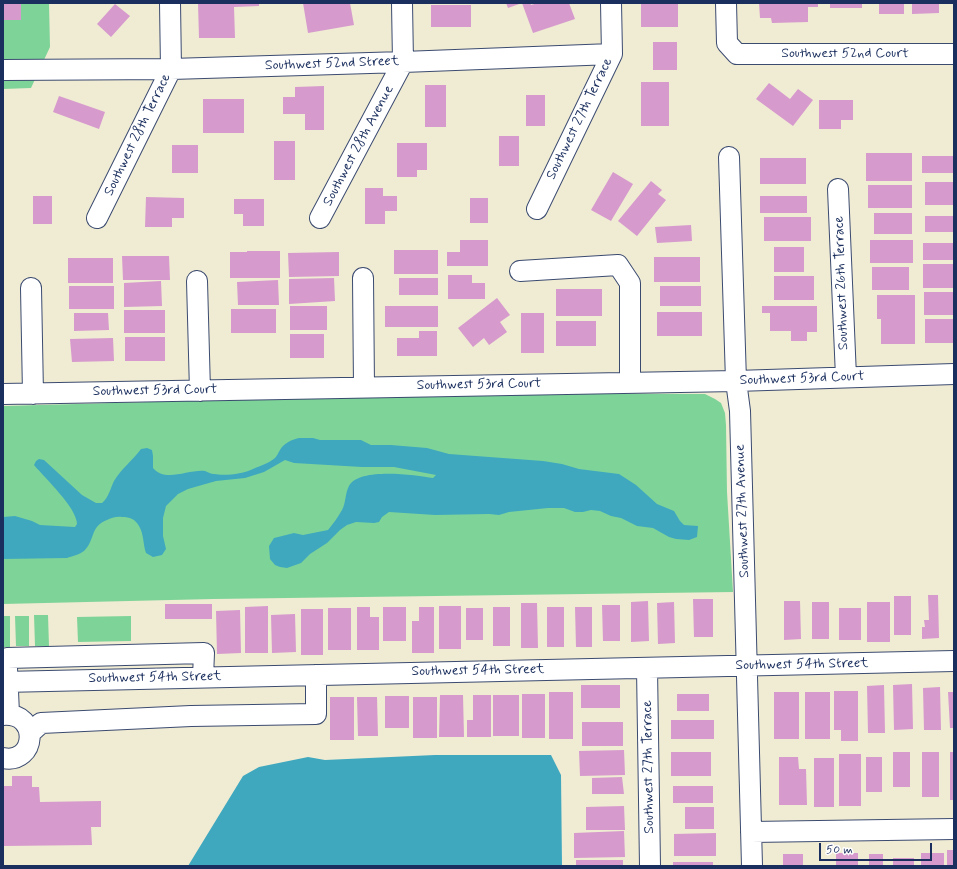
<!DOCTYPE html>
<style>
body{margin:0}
#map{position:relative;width:957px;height:869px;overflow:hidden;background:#f0ebd3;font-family:Mynerve,sans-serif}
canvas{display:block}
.frame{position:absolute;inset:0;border:4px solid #1b2f5e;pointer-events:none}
.scale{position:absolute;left:819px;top:843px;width:113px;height:18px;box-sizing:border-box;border:2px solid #1b2f5e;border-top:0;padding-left:5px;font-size:12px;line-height:14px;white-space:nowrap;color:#1b2f5e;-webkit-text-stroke:3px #fff;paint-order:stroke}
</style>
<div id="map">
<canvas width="957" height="869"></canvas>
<div class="frame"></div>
<div class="scale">50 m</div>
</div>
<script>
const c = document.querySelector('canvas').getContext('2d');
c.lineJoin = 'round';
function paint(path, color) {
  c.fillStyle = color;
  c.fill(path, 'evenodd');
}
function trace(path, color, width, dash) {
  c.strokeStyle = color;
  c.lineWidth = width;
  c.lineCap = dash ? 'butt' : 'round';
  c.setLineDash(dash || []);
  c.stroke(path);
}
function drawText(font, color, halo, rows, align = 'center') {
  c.font = font + ' Mynerve,sans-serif';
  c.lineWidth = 3.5;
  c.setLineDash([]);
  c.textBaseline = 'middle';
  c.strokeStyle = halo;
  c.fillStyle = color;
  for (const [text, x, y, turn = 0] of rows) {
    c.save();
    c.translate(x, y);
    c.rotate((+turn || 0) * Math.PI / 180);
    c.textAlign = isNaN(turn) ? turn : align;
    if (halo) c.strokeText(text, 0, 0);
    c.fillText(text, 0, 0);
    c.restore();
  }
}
paint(new Path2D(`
 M3 3H49L50 47 31 88 3 89Z
 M481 393 705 394 715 399 721 403 725 413 726 425 727 492 733 592 213 599 3 604V406Z
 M34 615H48L49 646H35Z
 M3 616H10V647H3Z
 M15 616H29V646H16Z
 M131 616V641L78 642 77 617Z`), '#7ed498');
paint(new Path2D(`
 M299 438H313L320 440H361L371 445H391L427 448 449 454 543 461 562 464 579 469 619 474 636 485 657 504 674 511 680 521 684 525 698 526 697 537 689 540 676 539 669 537 653 528 637 526 621 518 611 516 600 511 591 510 583 512H575L564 508H548L509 512 499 515 489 514 435 515 389 512 382 517 379 522 374 523 356 522 347 525 340 530 327 543 310 554 301 563 287 568 280 567 275 565 270 559 269 546 274 538 294 533 303 535 328 530C333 524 338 517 342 510 346 503 345 493 349 486 359 467 415 475 433 478L436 475 394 467H362L294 463 285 460 264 472 245 478 216 481 188 489 178 494 166 506 163 518V536L166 549 162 555 153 557 146 553C143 545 144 534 139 526 135 519 130 517 122 517 117 516 111 518 107 520 90 526 95 541 84 551 79 555 72 556 67 558L3 559V517L15 516 32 521 40 525 75 527 77 524C77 508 45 478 34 465L36 461 39 459 44 460 82 495 96 503H102C109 497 110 489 114 481 121 469 133 460 141 449L147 448 152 450 153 456V468C165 483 189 469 205 471 208 472 211 474 214 474 225 476 243 474 253 469 260 466 269 463 275 458 277 456 278 453 280 450 284 443 291 440 299 438Z
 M435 755H551L561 775 562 866H188L243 776 259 767 308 757 325 760Z`), '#3fa8bf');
paint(new Path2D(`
 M3 3H21V20H3Z
 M198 3H259V6L234 7 235 38H199Z
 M303 3H350L354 25 308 33Z
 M506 3H530L531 5 538 3H569L575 19 533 33 522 3 508 8Z
 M641 3H678V27H641Z
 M759 3H818V7H808V22L772 23 771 18H760Z
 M830 3H862V8H830Z
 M879 3H904V14H879Z
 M912 3H939V13L912 14Z
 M115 4 130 16 111 37 97 24Z
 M431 5H471V27H431Z
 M653 42H677V70H653Z
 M641 82H669V126H641Z
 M769 83 790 99 798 89 813 100 793 126 756 99Z
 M425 85H446V127H425Z
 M324 86V130H305V114H283V97H295V87Z
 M526 95H545V126H526Z
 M59 96 105 112 99 129 53 112Z
 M203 99H244V133H203Z
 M819 100H853V120H841V129H819Z
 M499 136H519V166H499Z
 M274 141H295V180H274Z
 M397 143H427V170H417V177H397Z
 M172 145H198V173H172Z
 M866 153H912V181H866Z
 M922 156H954V173H922Z
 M760 158H806V184H760Z
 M613 172 633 184 611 221 591 210Z
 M651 181 662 190 658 194 666 200 637 236 618 221Z
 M925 182H954V205H925Z
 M868 185H912V208H868Z
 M365 188H383V196H397V211H385V224H365Z
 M33 196H52V224H33Z
 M760 196H807V213H760Z
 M146 197 184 198V218H172V227H145Z
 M470 198H488V223H470Z
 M234 199H264V226H243V214H234Z
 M874 213H912V234H874Z
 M925 216H954V232H925Z
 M764 217H811V241H764Z
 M691 225 692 241 657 243 655 227Z
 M460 240H488V266H447V252H460Z
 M870 240H913V263H870Z
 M923 243H954V260H923Z
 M774 247H804V272H774Z
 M394 250H438V274H394Z
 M247 251H280V278H230V252H247Z
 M339 252V276L289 277 288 253Z
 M122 256H169L170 280H123Z
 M654 257H700V282H654Z
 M68 258H113V283H68Z
 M923 264H954V288H923Z
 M872 267H909V290H872Z
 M448 275H472V283H485V299H448Z
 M774 276H814V300H774Z
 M334 278 335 301 289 304V279Z
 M399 278H438V295H399Z
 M278 280 279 305H238L237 282Z
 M161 281 162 306 124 307V283Z
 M69 286H114V309H69Z
 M660 286H701V306H660Z
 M556 289H602V316H556Z
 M924 292H954V315H924Z
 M877 295H915V344H881V319H877Z
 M497 298 510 315 500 322 507 332 489 345 484 338 473 347 458 328Z
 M290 306H327V330H290Z
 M385 306H438V327H385Z
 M762 306H817V332H807V341H791V331H770V313H762Z
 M231 309H276V333H231Z
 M124 310H165V333H124Z
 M657 312H702V336H657Z
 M74 313H108L109 330 74 331Z
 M521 313H544V353H521Z
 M925 319H954V343H925Z
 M556 321H596V346H556Z
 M419 331H437V356H397V338H419Z
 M290 334H324V358H290Z
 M125 337H165V361H125Z
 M113 338 114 361 72 362 70 339Z
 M928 595H938L939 638 922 639V627H925L924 620H929Z
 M894 596H911V635H894Z
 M693 599H713V637H694Z
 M648 601 649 641 631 642V602Z
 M784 601H800L801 639 784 640Z
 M674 602 675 643 658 644 657 603Z
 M812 602H829V639H812Z
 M867 602H890V642H867Z
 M521 603H537L538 648H521Z
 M165 604H212V619H165Z
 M602 605H620V641H603Z
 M268 606V653H245V607Z
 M439 606H461V649H439Z
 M357 607H370V617H379V650H357Z
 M383 607H406V641H383Z
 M419 607H434V653H412V621H419Z
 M493 607H510V646H493Z
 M547 607H564V647H547Z
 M575 607H592V647H576Z
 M328 608H351V650H328Z
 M466 608H483V640H466Z
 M839 608H861V640H839Z
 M301 609H323V655H301Z
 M240 610 241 653 217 654 216 611Z
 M295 614 296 652 272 653 271 615Z
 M912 684 913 729 894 730 893 685Z
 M581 685H620V708H581Z
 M884 685 885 733H868L867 686Z
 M940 687 941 730H924L923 688Z
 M834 691H858V741H841V730H834Z
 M549 692H573V739H549Z
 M774 692H799V739H774Z
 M805 692H830V739H805Z
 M948 692H954V728H950Z
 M522 694H545V738H522Z
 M677 694H709V711H677Z
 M440 695H463L464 737H439Z
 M473 695H491V737H467V720H473Z
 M493 695H519V736H493Z
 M385 696H409V728H385Z
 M330 697H354V740H330Z
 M357 697H377L378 736H358Z
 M413 697H437V738H413Z
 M671 720H714V739H671Z
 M582 722H623V746H582Z
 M624 750 625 775 580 776 579 751Z
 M671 752H711V776H671Z
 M893 752H910V787H893Z
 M922 752H939V797H922Z
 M950 752H954V800H950Z
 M839 754H861V806H839Z
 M779 757H798L799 769H806L807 805H779Z
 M866 757H882V792H866Z
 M814 758H834V807H814Z
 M12 776H32V787H39L40 802 101 801V827H91L92 845 3 846V786H12Z
 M622 777 624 794H592V778Z
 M673 786H713V803H673Z
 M624 806 625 830H586V807Z
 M685 807H714V829H685Z
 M624 831 625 857 574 858V833Z
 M716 833V856H674V834Z
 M947 850H954V866H947Z
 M836 853H858V866H836Z
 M921 853H944V866H921Z
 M783 854H803V866H783Z
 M869 854H883V866H869Z
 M893 858H914V866H893Z
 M576 860H623V866H576Z
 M673 862H713V866H673Z`), '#d69acd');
const minor = new Path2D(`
 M726 3 727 43 737 54H954
 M3 70 171 69 403 62 612 54
 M729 157 736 381 740 411 752 866
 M838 189 846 377
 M537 209 612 54 611 3
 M97 218 171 69 170 3
 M320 218 403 62 402 3
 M520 271 618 265 630 283V382
 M363 278 364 387
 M197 281 200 391
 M31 288 33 394
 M3 394 736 381 954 374
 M7 658 204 653 203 677
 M7 668 9 714
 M647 668 650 866
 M3 682 954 661
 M3 715C41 712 36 765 3 758
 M30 733 41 723 191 716 316 714V675
 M751 832 954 829`);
trace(minor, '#3b4b70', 22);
trace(minor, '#fff', 20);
drawText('14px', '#1b2f5e', '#fff', [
 ["Southwest 52nd Court",845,54],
 ["Southwest 52nd Street",332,64,-2],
 ["Southwest 27th Terrace",580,119,-64],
 ["Southwest 28th Terrace",138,135,-64],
 ["Southwest 28th Avenue",359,146,-62],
 ["Southwest 26th Terrace",842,283,-92],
 ["Southwest 53rd Court",802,379,-2],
 ["Southwest 53rd Court",479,385,-1],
 ["Southwest 53rd Court",155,391,-1],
 ["Southwest 27th Avenue",743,511,-92],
 ["Southwest 54th Street",802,665,-1],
 ["Southwest 54th Street",478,671,-1],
 ["Southwest 54th Street",155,678,-1],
 ["Southwest 27th Terrace",649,767,-91]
]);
</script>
